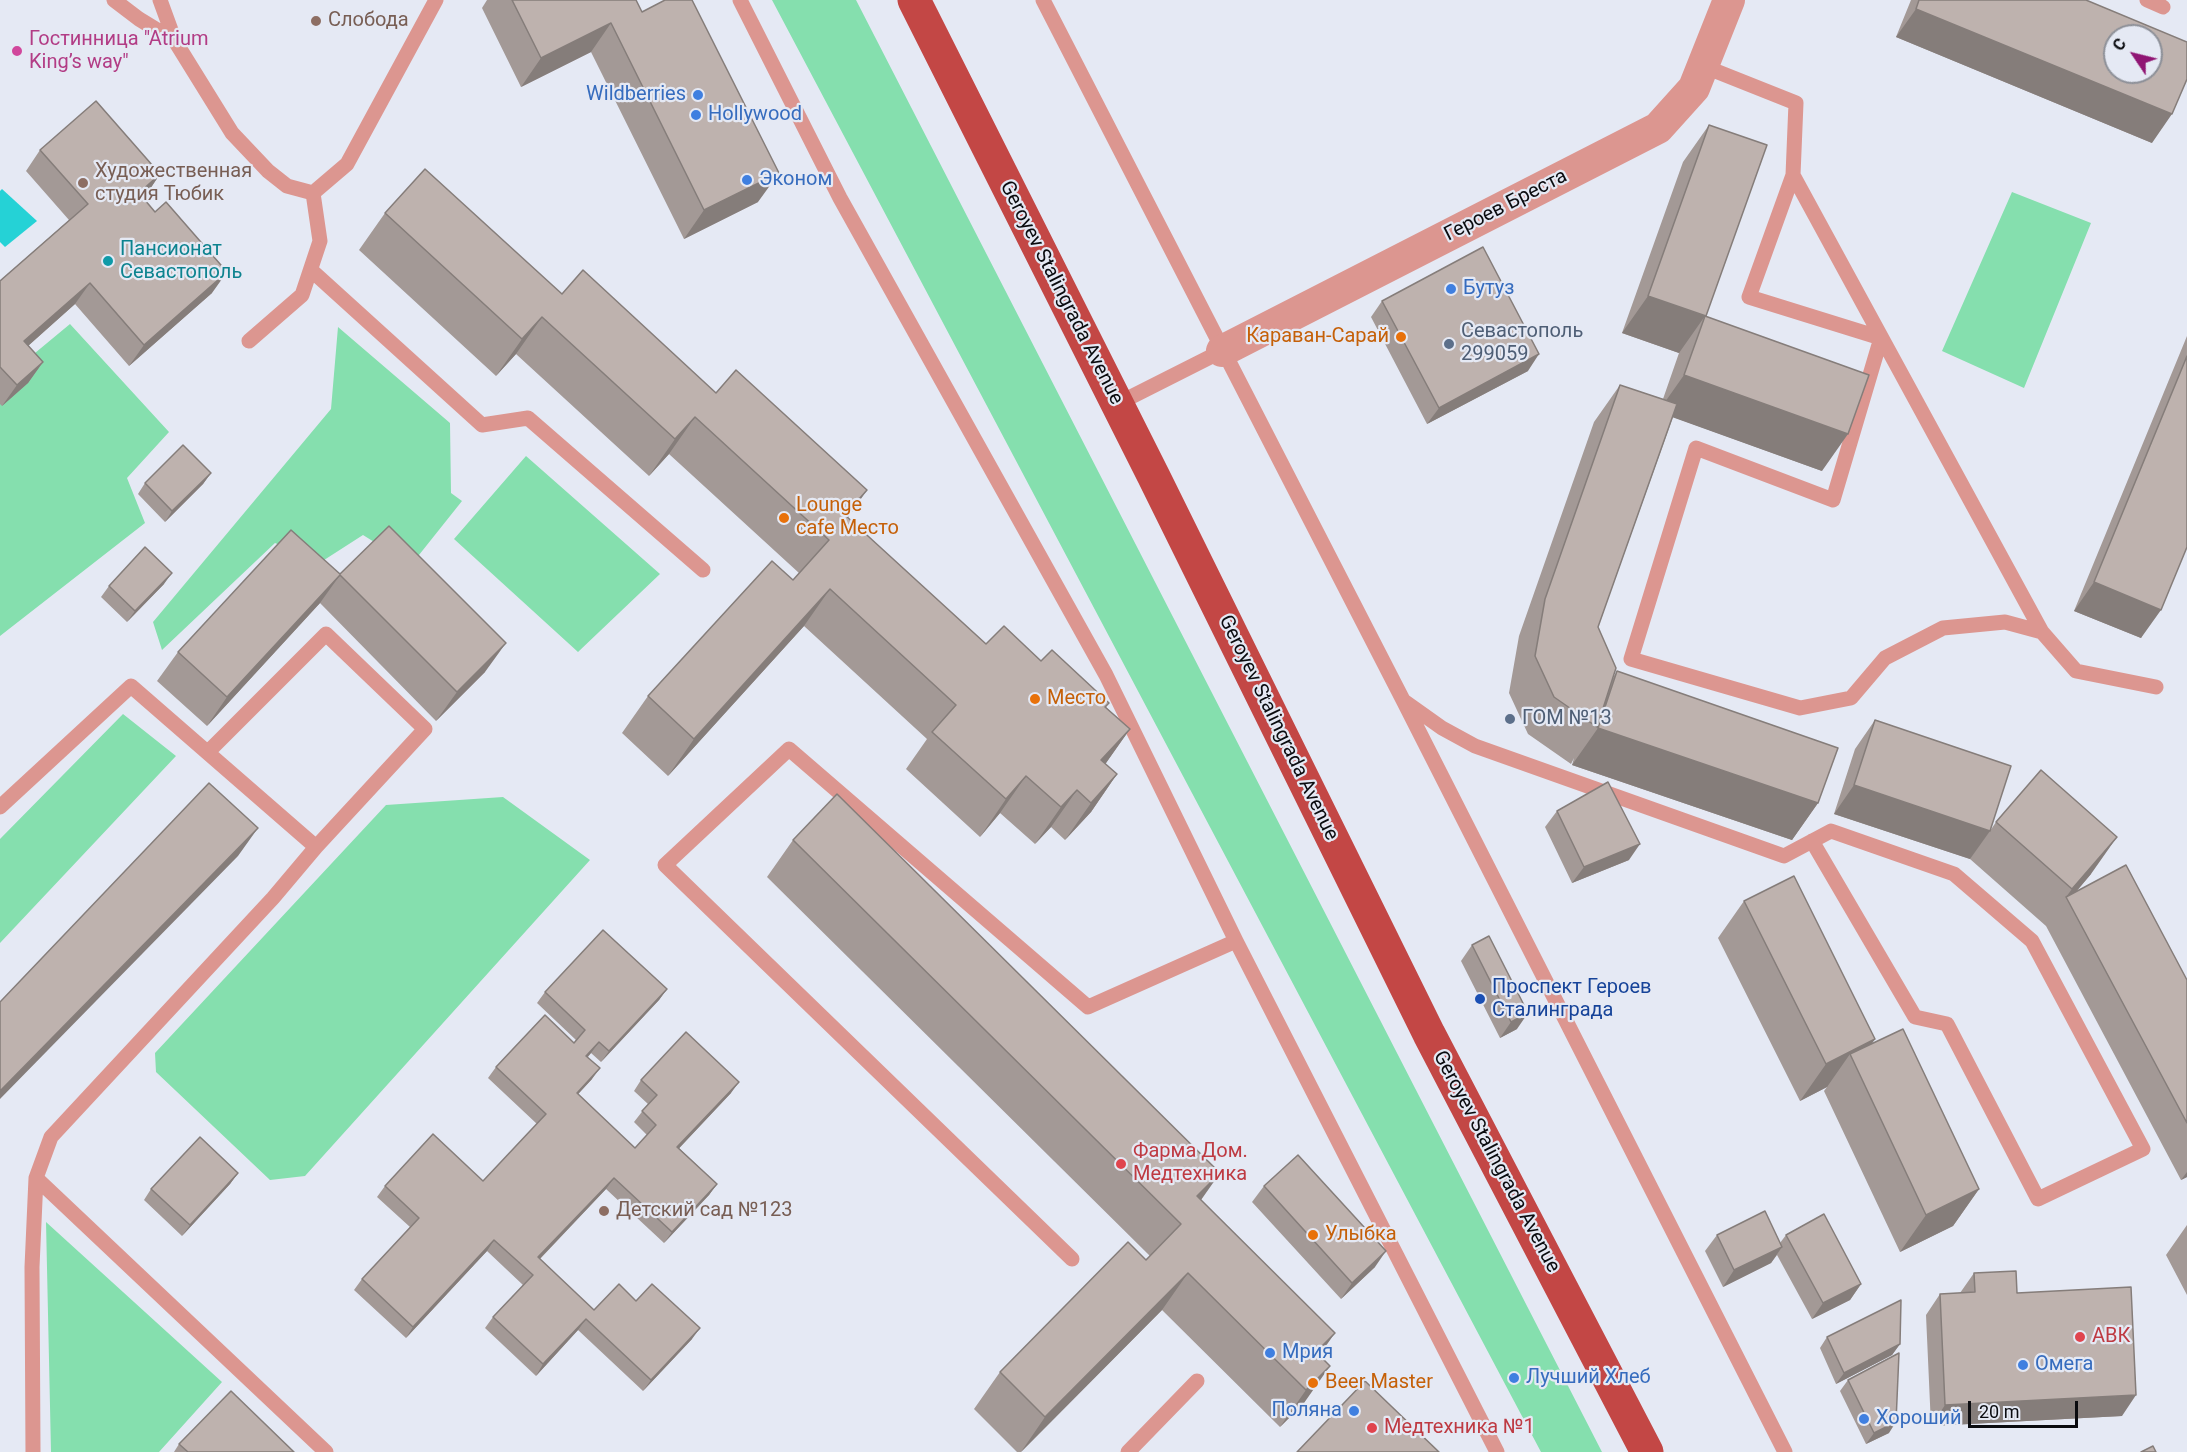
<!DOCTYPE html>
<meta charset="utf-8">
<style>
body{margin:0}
#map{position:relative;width:2187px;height:1452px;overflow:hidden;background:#e5e9f4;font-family:Roboto,sans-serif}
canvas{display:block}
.north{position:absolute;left:2103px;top:24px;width:60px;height:60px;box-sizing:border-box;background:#e5e9f4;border:2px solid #8d9098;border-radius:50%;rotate:305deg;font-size:16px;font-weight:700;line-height:24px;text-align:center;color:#0a0b0f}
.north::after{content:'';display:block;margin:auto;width:21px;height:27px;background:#901674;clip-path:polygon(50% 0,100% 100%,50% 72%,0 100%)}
.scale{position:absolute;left:1968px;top:1401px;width:110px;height:27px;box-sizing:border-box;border:3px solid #0a0b0f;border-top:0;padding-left:8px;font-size:18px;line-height:21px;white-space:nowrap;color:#0a0b0f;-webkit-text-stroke:4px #e5e9f4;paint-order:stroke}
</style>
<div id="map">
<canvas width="2187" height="1452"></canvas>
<div class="north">С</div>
<div class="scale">20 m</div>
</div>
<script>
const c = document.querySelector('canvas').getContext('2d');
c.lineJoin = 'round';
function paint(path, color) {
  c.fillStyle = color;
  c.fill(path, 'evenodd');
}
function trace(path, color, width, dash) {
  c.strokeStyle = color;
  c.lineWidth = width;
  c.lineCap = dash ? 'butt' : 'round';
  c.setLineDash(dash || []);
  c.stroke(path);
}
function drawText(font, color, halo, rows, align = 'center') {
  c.font = font + ' Roboto,sans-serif';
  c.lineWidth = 4.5;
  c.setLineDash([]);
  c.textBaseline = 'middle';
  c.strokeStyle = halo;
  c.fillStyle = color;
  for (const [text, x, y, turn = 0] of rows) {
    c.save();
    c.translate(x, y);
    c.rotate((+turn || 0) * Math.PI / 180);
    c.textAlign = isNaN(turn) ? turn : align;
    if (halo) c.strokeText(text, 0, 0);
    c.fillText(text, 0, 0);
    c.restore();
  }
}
paint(new Path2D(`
 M772 0H856L1602 1452H1541Z
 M2012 192 2091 223 2024 388 1942 351Z
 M70 324 169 432 127 478 145 523 0 636V382Z
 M338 327 450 423 451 493 462 501 411 565 363 535 321 562 275 543 162 650 153 622 331 409Z
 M526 456 660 574 578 652 454 539Z
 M123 714 176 756 0 943V839Z
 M503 797 590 860 305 1176 270 1180 156 1072 155 1053 386 805Z
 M46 1222 222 1382 159 1452H51Z`), '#85dfae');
paint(new Path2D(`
 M2 189 37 221 5 247 0 242V191Z`), '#25d2d6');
trace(new Path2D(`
 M114 0 139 19 175 41
 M160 0 175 41 232 133 268 171 287 186 313 193 347 164 436 0
 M740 0 840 198 1106 675 1236 941 1497 1452
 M1043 0 1403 700 1785 1452
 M2147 0 2163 7
 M1703 66 1796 103 1793 175 1749 297 1881 338 1833 500 1696 448 1631 659 1800 708 1851 698 1885 658 1943 628 2005 622 2042 632
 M1793 175 2042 632 2076 671 2156 687
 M311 270 482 425 528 418 703 570
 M249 341 302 295 320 241 313 193
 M1117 404 1222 351
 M1404 701 1442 728 1475 746 1784 856 1831 831 1954 874 2032 941 2143 1149 2038 1199 1947 1024 1915 1017 1812 841
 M208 752 326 634 425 729 316 847
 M0 807 131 686 316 847 273 898 51 1137 36 1178 32 1267 33 1452
 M36 1178 326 1452
 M1072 1259 665 865 789 749 1088 1007 1236 941
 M1128 1452 1197 1381`), '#dc9690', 15);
trace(new Path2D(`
 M1222 351 1658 128 1694 88 1729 0`), '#dc9690', 32);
trace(new Path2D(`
 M914 0 1154 477 1429 1034 1647 1452`), '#c34745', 33);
paint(new Path2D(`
 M487 0H636L642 12 758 202 684 239 591 52 521 87 482 8Z
 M1911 0H2086L2152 143 1896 37Z
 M1709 125 1706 316 1822 471 1673 417 1598 627 1613 678 1617 671 1818 803 1792 840 1572 765 1574 758 1571 764 1528 734 1509 693 1519 636 1594 422 1620 385 1663 399 1679 353 1622 333 1683 162Z
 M40 150 160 174 146 195 143 198 212 293 129 366 75 304 28 346 43 362 28 383 2 406 0 404V281L69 220 26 171Z
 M385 213 562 294 848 518 986 644 1041 661 1109 703 1106 707 1130 729 1105 764 1117 774 1091 812 1065 840 1051 827 1035 844 1000 813 980 837 906 769 927 739 804 626 668 776 622 733 648 696 793 580 799 573 669 454 649 476 516 354 496 376 359 250Z
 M1382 301 1528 371 1427 424 1371 317Z
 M2187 336V547L2141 638 2074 611Z
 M211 473 203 484 165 522 138 494 145 483Z
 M340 574 485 672 436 721 320 603 207 726 157 681 178 652Z
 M164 584 127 622 101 597 109 586Z
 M1875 720 1990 831 1996 822 2091 874 2076 892 2187 980V1177L2181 1180 2046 926 1970 859 1834 814 1855 749Z
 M1557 811 1629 860 1572 883 1545 827Z
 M793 840 1201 1200 1319 1356 1304 1403 1280 1427 1162 1310 1021 1452H1017L974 1409 1000 1372 1150 1256 767 877Z
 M1744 901 1875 1039 1872 1043 1979 1189 1953 1226 1900 1252 1824 1091 1827 1087 1800 1101 1718 938Z
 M1472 945 1517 1029 1500 1038 1461 961Z
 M667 989 659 1000 601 1062 591 1053 588 1057 592 1079 578 1094 635 1148 647 1135 634 1122 648 1104 634 1091 641 1080 731 1093 679 1148 717 1184 709 1195 664 1243 606 1189 540 1259 594 1310 636 1301 692 1339 643 1391 578 1330 536 1376 485 1328 493 1317 523 1285 487 1251 406 1338 354 1290 362 1279 410 1227 377 1197 385 1186 483 1181 537 1124 488 1078 496 1067 574 1043 576 1040 537 1003 545 992Z
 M238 1173 230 1184 182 1236 144 1200 151 1189Z
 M1264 1186 1375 1267 1341 1299 1252 1202Z
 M2187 1225V1295L2166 1255Z
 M1717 1235 1780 1243 1786 1235 1861 1284 1850 1300 1812 1319 1777 1255 1771 1263 1723 1287 1705 1251Z
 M1974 1273 2017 1293 2122 1416 1931 1426 1926 1315 1940 1294 1960 1293Z
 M1827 1337 1900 1344 1892 1355 1836 1384 1820 1348Z
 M1848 1380 1889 1433 1866 1444 1840 1391Z
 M179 1444 294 1452H174Z`), '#a39996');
paint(new Path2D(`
 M1916 9 2172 114 2152 143 1896 37Z
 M611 23 591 52 521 87 541 58Z
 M779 173 758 202 684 239 704 210Z
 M160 174 146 195 124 214 139 193Z
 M227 272 212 293 129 366 144 345Z
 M90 283 75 304 10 362 24 341Z
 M1648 296 1705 316 1679 353 1622 333Z
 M542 317 516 354 496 376 522 339Z
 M1539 354 1528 371 1427 424 1439 408Z
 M43 362 28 383 2 406 17 385Z
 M1684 375 1848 434 1822 471 1658 412Z
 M695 417 669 454 649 476 675 439Z
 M211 473 203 484 165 522 172 511Z
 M867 490 841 528 845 515Z
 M172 573 164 584 127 622 135 611Z
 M340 575 320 603 207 726 227 697Z
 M2094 582 2161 610 2141 638 2074 611Z
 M830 589 804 626 668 776 694 739Z
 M506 643 485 672 436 721 457 692Z
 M1598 728 1818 803 1792 840 1572 765Z
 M1130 729 1104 766 1101 760Z
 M1117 774 1091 812 1065 840 1091 803Z
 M1026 776 1000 813 980 837 1006 799Z
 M1854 785 1990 831 1970 859 1834 814Z
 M1077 790 1051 827 1035 844 1061 807Z
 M258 828 238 856 0 1099V1091Z
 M2117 837 2091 874 2068 901 2066 897 2072 889Z
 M1640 844 1629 860 1572 883 1584 867Z
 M667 989 659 1000 601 1062 609 1051Z
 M1528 1013 1517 1029 1500 1038 1511 1022Z
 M1875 1039 1856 1067 1850 1054 1827 1087 1800 1101 1826 1064Z
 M599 1042 591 1053 578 1067 586 1056Z
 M600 1068 592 1079 569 1104 577 1093Z
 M739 1082 731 1093 670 1158 677 1147Z
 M2187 1172V1177L2181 1180Z
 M238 1173 230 1184 182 1236 190 1225Z
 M1220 1173 1194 1210 1197 1196Z
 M614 1178 606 1189 531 1268 538 1257Z
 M717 1184 709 1195 664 1243 672 1232Z
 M1979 1189 1953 1226 1900 1252 1926 1215Z
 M494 1240 487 1251 406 1338 413 1327Z
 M1782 1247 1771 1263 1723 1287 1734 1270Z
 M1386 1251 1375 1267 1341 1299 1352 1283Z
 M1188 1273 1162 1310 1021 1452 1045 1417Z
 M1861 1284 1850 1300 1812 1319 1823 1303Z
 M586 1319 578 1330 536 1376 543 1364Z
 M700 1328 692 1339 643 1391 651 1380Z
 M1335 1333 1309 1370 1316 1352Z
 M1900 1344 1892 1355 1836 1384 1844 1373Z
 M1330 1366 1304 1403 1280 1427 1306 1390Z
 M2136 1395 2122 1416 1931 1426 1945 1405Z
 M1896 1422 1889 1433 1866 1444 1874 1433Z`), '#857d7a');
const building = new Path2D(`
 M512 0H636L642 12 665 0H692L779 173 704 210 611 23 541 58Z
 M1919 0H2086L2187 42V79L2172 114 1916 9ZM2115 36H2151V72H2115Z
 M96 101 160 174 139 193 155 212 166 202 227 272 144 345 90 283 24 341 43 362 17 385 0 367V281L88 204 40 150Z
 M1709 125 1767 145 1706 316 1648 296Z
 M425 169 562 294 583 270 716 393 736 370 867 490 845 515 986 644 1004 626 1041 661 1052 650 1109 703 1105 707 1130 729 1101 760 1117 774 1091 803 1077 790 1061 807 1026 776 1006 799 932 732 956 705 830 589 694 739 648 696 772 561 793 580 829 540 695 417 675 439 542 317 522 339 385 213Z
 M1483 247 1539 354 1439 408 1382 301Z
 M1705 316 1869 375 1848 434 1684 375Z
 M2187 356V547L2161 610 2094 582Z
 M1620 385 1677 404 1598 627 1616 668 1597 727 1554 697 1535 656 1545 599Z
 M183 445 211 473 172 511 145 483Z
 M389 526 506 643 457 692 340 575 227 697 178 652 291 530 340 574Z
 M145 547 172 573 135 611 109 586Z
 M1617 671 1838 748 1818 803 1598 728Z
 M1875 720 2011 766 1990 831 1854 785Z
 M2041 770 2117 837 2072 889 1996 822Z
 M1608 782 1640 844 1584 867 1557 811Z
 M209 783 258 828 0 1091V1002Z
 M837 794 1220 1173 1197 1196 1335 1333 1316 1352 1330 1366 1306 1390 1188 1273 1045 1417 1000 1372 1128 1242 1146 1260 1181 1224 793 840Z
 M2126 865 2187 980V1123L2066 897Z
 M1794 876 1875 1039 1826 1064 1744 901Z
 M603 930 667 989 609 1051 599 1042 586 1056 600 1068 577 1093 635 1148 656 1125 642 1111 657 1095 641 1080 686 1032 739 1082 677 1147 717 1184 672 1232 614 1178 538 1257 594 1310 619 1284 636 1301 652 1284 700 1328 651 1380 586 1319 543 1364 493 1317 533 1275 494 1240 413 1327 362 1279 419 1218 385 1186 433 1134 483 1181 546 1114 496 1067 545 1015 574 1043 585 1030 545 992Z
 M1489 936 1528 1013 1511 1022 1472 945Z
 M1903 1029 1979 1189 1926 1215 1850 1054Z
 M200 1137 238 1173 190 1225 151 1189Z
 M1298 1155 1386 1251 1352 1283 1264 1186Z
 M1765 1211 1782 1247 1734 1270 1717 1235Z
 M1824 1214 1861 1284 1823 1303 1786 1235Z
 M2016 1271 2017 1293 2131 1287 2136 1395 1945 1405 1940 1294 1975 1292 1974 1273Z
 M1901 1300 1900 1344 1844 1373 1827 1337Z
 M1899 1353 1896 1422 1874 1433 1848 1380Z
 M1365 1381 1439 1452H1297Z
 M231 1391 294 1452H188L179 1444Z
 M2153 1446 2156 1452H2141Z`);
paint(building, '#beb2ae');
trace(building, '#857d7a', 1.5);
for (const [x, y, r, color] of [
 [316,21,6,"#8d6e63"],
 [17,51,6,"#d1479c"],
 [698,95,6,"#3f7fe0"],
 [696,115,6,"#3f7fe0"],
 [747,180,6,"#3f7fe0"],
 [83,183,6,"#8d6e63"],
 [108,261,6,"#0f9aa8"],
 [1451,289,6,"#3f7fe0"],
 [1401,337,6,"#e8710a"],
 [1449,344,6,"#5c6f8a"],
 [784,518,6,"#e8710a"],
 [1035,699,6,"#e8710a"],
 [1510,719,6,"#5c6f8a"],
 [1480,999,6,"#1a4fb4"],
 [1121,1164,6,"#e0444e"],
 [604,1211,6,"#8d6e63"],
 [1313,1235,6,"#e8710a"],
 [2080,1337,6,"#e0444e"],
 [1270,1353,6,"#3f7fe0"],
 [2023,1365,6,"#3f7fe0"],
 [1514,1378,6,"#3f7fe0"],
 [1313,1383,6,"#e8710a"],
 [1354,1411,6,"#3f7fe0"],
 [1864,1419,6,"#3f7fe0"],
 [1372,1428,6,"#e0444e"]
]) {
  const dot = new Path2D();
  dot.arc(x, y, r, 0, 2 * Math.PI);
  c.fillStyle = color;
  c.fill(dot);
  trace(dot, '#e5e9f4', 2);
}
drawText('20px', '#785e54', '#e5e9f4', [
 ["Слобода",328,21],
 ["Художественная",95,172],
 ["студия Тюбик",95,195],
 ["Детский сад №123",616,1211]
], 'left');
drawText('20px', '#b23c85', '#e5e9f4', [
 ["Гостинница \"Atrium",29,40],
 ["King’s way\"",29,63]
], 'left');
drawText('20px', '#366cbe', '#e5e9f4', [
 ["Wildberries",686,95,"right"],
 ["Hollywood",708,115],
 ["Эконом",759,180],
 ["Бутуз",1463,289],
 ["Мрия",1282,1353],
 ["Омега",2035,1365],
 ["Лучший Хлеб",1526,1378],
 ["Поляна",1342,1411,"right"],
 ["Хороший",1876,1419]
], 'left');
drawText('20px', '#0a0b0f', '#e5e9f4', [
 ["Героев Бреста",1506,206,-27],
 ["Geroyev Stalingrada Avenue",1061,293,63],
 ["Geroyev Stalingrada Avenue",1278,728,64],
 ["Geroyev Stalingrada Avenue",1496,1162,62]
]);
drawText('20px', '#0d838f', '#e5e9f4', [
 ["Пансионат",120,250],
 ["Севастополь",120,273]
], 'left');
drawText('20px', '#4e5e75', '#e5e9f4', [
 ["Севастополь",1461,332],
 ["299059",1461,355],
 ["ГОМ №13",1522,719]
], 'left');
drawText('20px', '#c56008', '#e5e9f4', [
 ["Караван-Сарай",1389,337,"right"],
 ["Lounge",796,506],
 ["cafe Место",796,529],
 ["Место",1047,699],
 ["Улыбка",1325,1235],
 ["Beer Master",1325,1383]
], 'left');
drawText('20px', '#164399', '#e5e9f4', [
 ["Проспект Героев",1492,988],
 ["Сталинграда",1492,1011]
], 'left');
drawText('20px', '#be3a42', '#e5e9f4', [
 ["Фарма Дом.",1133,1152],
 ["Медтехника",1133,1175],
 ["АВК",2092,1337],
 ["Медтехника №1",1384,1428]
], 'left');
</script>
